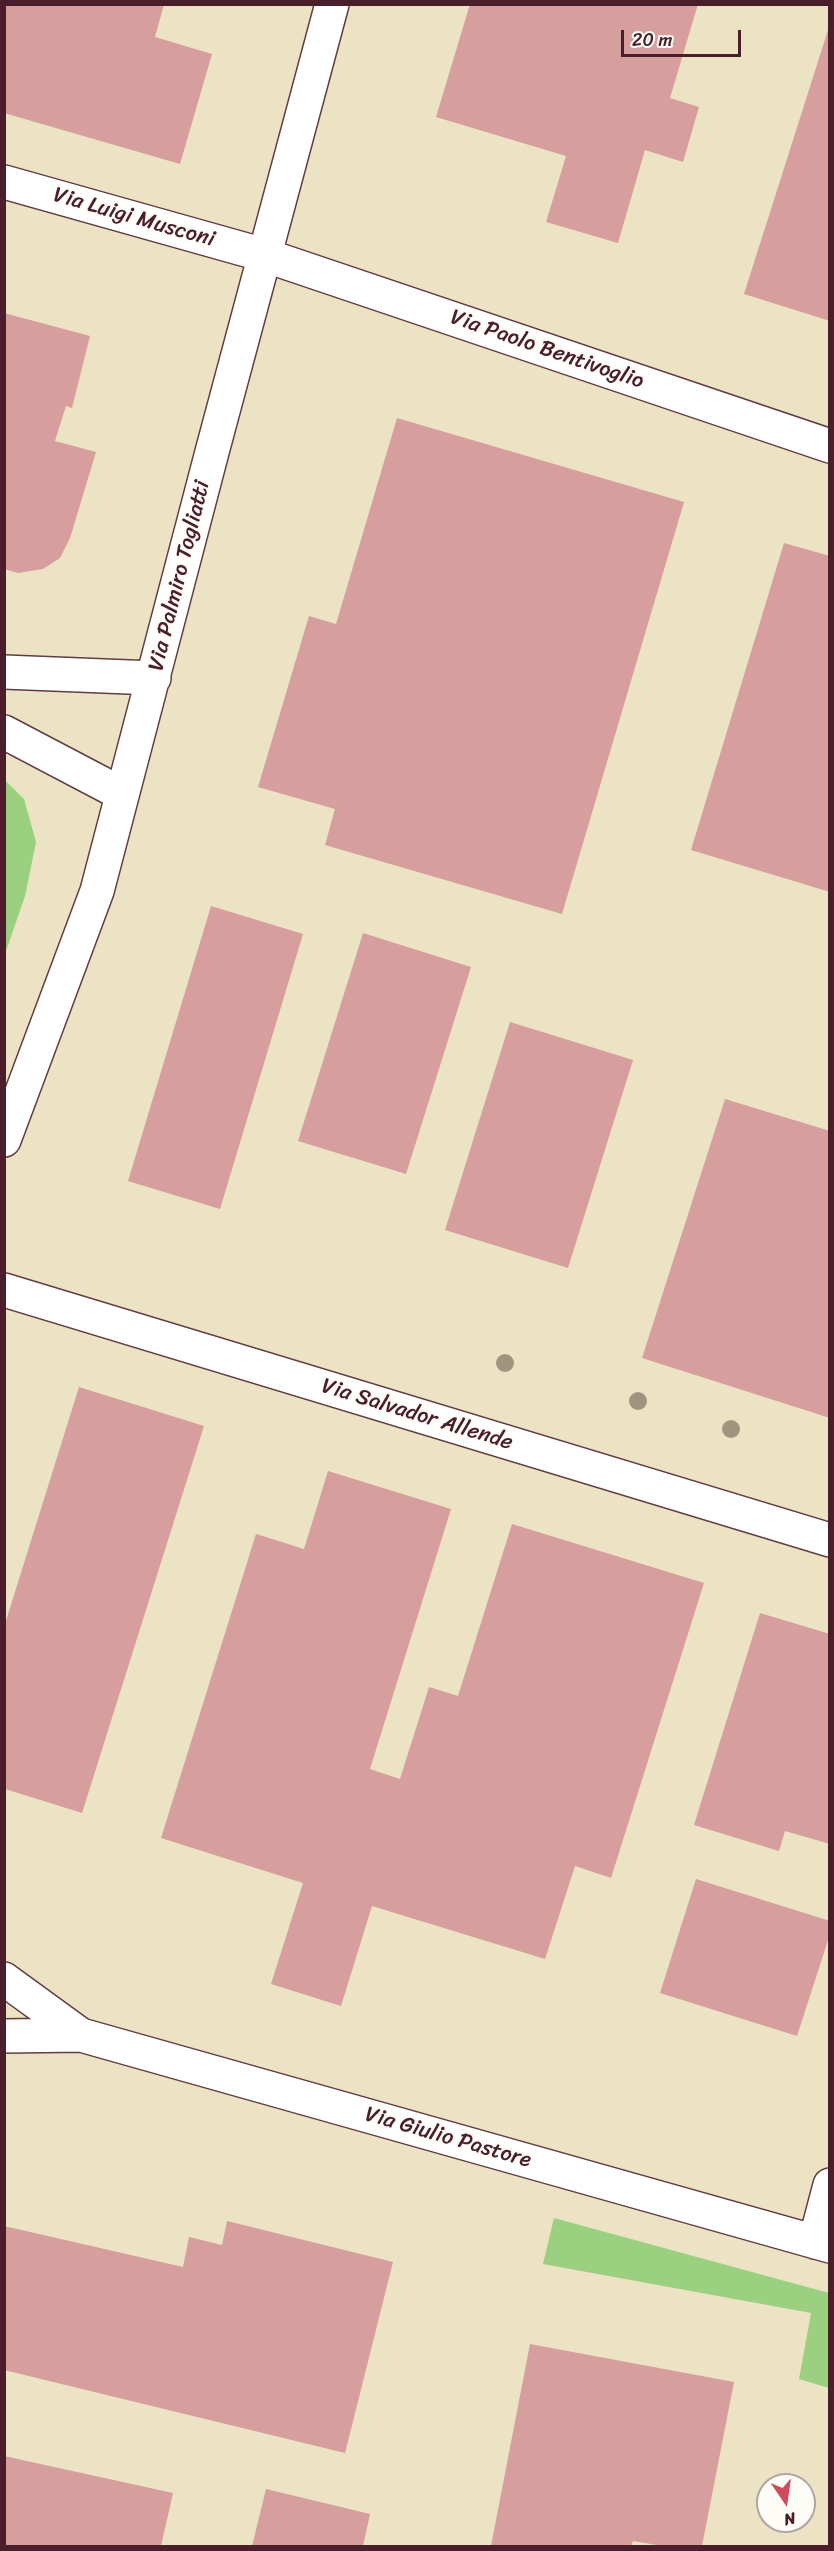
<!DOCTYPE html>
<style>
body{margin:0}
#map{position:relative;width:834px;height:2551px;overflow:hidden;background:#ebe3c3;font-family:Sriracha,sans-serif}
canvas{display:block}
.frame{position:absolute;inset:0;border:6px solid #4a1f2b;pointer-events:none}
.north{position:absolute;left:756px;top:2473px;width:60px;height:60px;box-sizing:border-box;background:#fdfcf7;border:2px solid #b5a4a5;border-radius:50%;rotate:167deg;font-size:16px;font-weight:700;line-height:24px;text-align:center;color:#4a1f2b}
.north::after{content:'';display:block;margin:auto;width:21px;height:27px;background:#d1495b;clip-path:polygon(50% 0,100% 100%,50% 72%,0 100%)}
.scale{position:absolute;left:621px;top:30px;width:120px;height:27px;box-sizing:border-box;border:3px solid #4a1f2b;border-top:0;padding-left:8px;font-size:18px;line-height:21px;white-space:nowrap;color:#4a1f2b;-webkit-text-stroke:4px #fdfcf7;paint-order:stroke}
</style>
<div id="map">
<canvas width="834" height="2551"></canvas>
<div class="frame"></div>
<div class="north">N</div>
<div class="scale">20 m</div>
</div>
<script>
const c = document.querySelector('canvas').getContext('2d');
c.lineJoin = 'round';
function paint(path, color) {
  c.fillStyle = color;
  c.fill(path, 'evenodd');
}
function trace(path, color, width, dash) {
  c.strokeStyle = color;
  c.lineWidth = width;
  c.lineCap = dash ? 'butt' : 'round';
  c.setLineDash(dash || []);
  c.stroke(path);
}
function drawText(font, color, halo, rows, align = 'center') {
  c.font = font + ' Sriracha,sans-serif';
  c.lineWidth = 4.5;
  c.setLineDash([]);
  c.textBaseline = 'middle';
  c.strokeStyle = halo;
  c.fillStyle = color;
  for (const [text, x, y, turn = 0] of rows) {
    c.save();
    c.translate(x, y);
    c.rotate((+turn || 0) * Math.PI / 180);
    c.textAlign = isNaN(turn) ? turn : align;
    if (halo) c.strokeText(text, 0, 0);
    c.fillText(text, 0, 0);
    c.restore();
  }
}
paint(new Path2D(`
 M5 780 24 799 36 842 25 896 5 954Z
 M554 2218 829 2293V2388L799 2379 811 2313 543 2264Z`), '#9bd081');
paint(new Path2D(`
 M4 4H164L155 37 212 54 180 164 4 113Z
 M470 4H698L670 98 699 107 683 162 645 150 618 243 546 222 566 156 436 117Z
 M829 27H830V321L744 294Z
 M4 313 90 336 72 408 66 406 55 441 96 452 70 538 60 558 43 569 18 573 4 569Z
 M397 418 684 502 562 914 325 845 335 809 258 787 309 616 336 624Z
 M784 543 830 556V892L691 850Z
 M211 906 303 934 220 1209 128 1181Z
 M363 933 471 967 406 1174 298 1141Z
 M510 1022 633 1060 568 1268 445 1230Z
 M725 1099 830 1131V1418L642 1358Z
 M79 1387 204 1426 82 1813 5 1789V1624Z
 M328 1471 451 1509 370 1769 400 1779 429 1687 458 1696 512 1524 704 1583 611 1878 575 1866 545 1959 372 1906 341 2006 271 1984 303 1883 161 1838 256 1534 304 1549Z
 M760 1613 830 1634V1844L785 1831 779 1851 694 1825Z
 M696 1879 830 1921V1934L797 2036 660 1993Z
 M227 2221 393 2262 345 2453 4 2370V2226L183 2267 189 2237 222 2245Z
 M530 2344 734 2382 702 2546H663L633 2541 631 2546H491Z
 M4 2456 173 2493 161 2546H4Z
 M266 2489 370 2514 363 2546H252Z`), '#d69e9d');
const minor = new Path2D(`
 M4 182 264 255 830 446
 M4 672 154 678
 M4 732 122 794
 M4 1140 97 891 212 452 332 4
 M4 1290 830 1540
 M4 1979 81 2035
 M4 2036 81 2035 830 2246
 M815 2242 830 2185`);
trace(minor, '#623c42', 36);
trace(minor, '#fff', 33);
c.fillStyle = '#a0947e';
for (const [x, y] of [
 [505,1363],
 [638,1401],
 [731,1429]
]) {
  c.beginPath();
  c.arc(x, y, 9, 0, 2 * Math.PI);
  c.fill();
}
drawText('22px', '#4a1f2b', '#fdfcf7', [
 ["Via Luigi Musconi",134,218,16],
 ["Via Paolo Bentivoglio",547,350,19],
 ["Via Palmiro Togliatti",180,576,-76],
 ["Via Salvador Allende",417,1415,17],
 ["Via Giulio Pastore",448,2138,16]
]);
</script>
